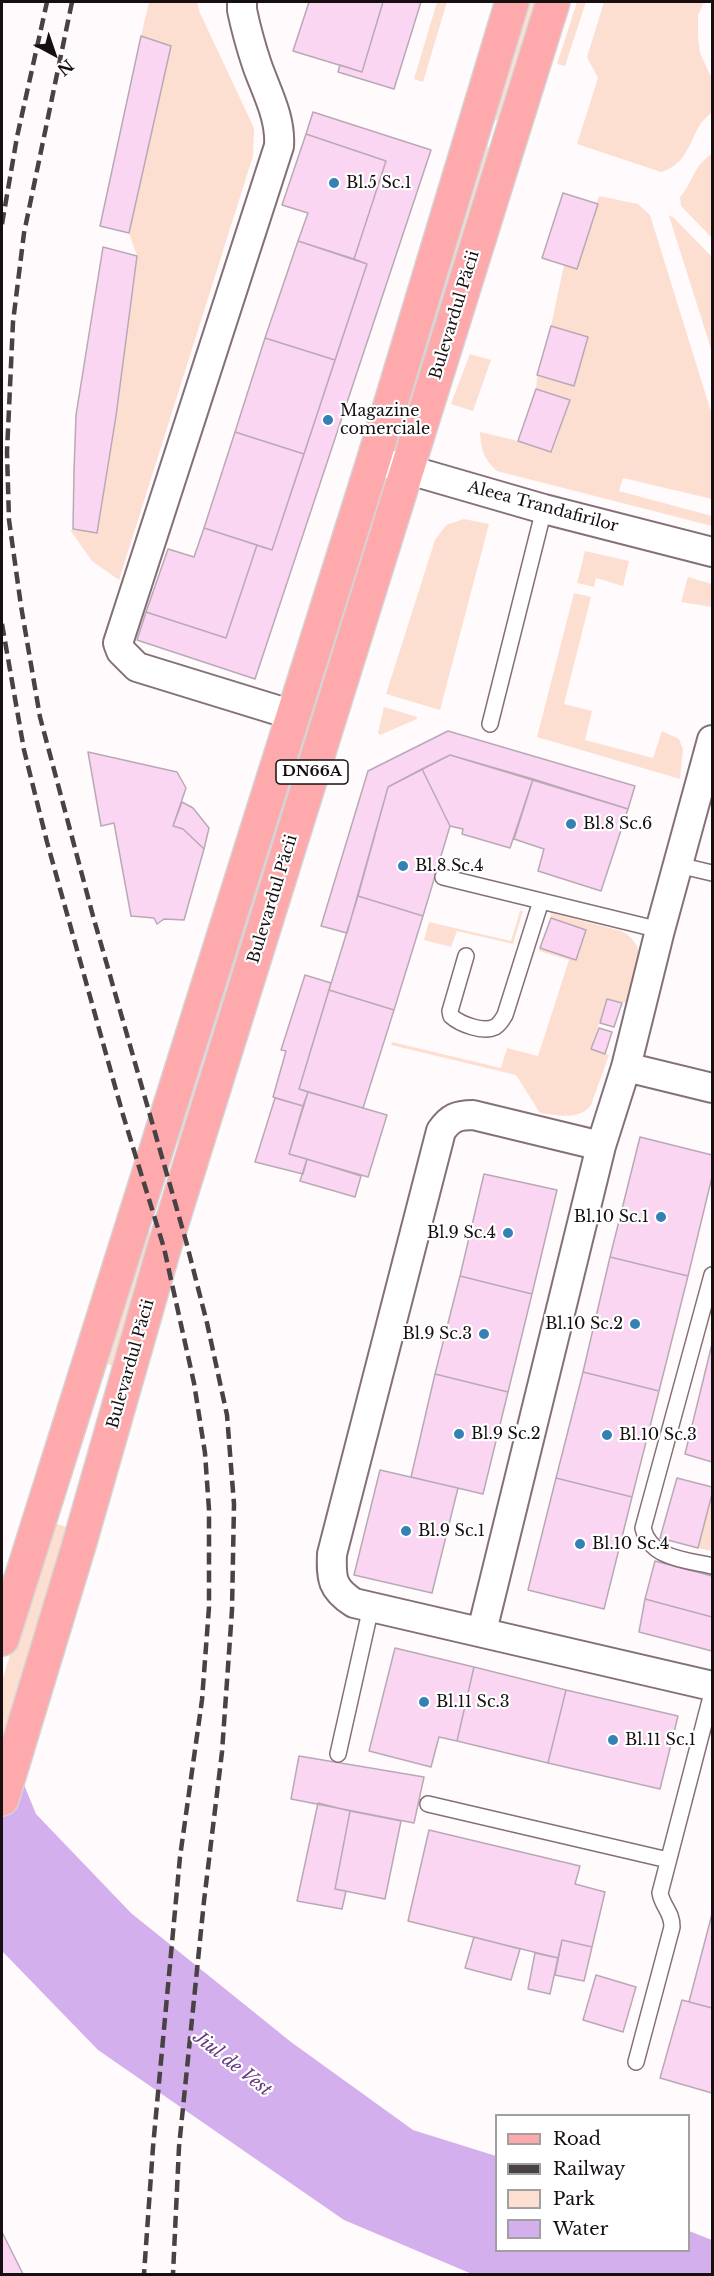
<!DOCTYPE html>
<meta charset="utf-8">
<style>
body{margin:0}
#map{position:relative;width:714px;height:2276px;overflow:hidden;background:#fffafb;font-family:"Libre Baskerville",serif}
canvas{display:block}
.frame{position:absolute;inset:0;border:3px solid #160f11;pointer-events:none}
.legend{position:absolute;left:495px;top:2114px;width:195px;height:138px;box-sizing:border-box;background:#fff;border:2px solid #a29fa0;margin:0;padding:8px 10px;list-style:none;font-size:18px;color:#160f11}
.legend li{display:flex;align-items:center;gap:12px;height:30px}
.legend b{width:30px;border:2px solid #a29fa0}
.north{position:absolute;left:24px;top:24px;width:60px;height:60px;-webkit-text-stroke:4px #fff;paint-order:stroke;rotate:140deg;font-size:16px;font-weight:700;line-height:24px;text-align:center;color:#160f11}
.north::after{content:'';display:block;margin:auto;width:21px;height:27px;background:#160f11;clip-path:polygon(50% 0,100% 100%,50% 72%,0 100%)}
</style>
<div id="map">
<canvas width="714" height="2276"></canvas>
<div class="frame"></div>
<ul class="legend">
<li><b style="height:8px;background:#fea9ac"></b>Road</li>
<li><b style="height:8px;background:#494244"></b>Railway</li>
<li><b style="height:16px;background:#fddfd2"></b>Park</li>
<li><b style="height:16px;background:#d4afed"></b>Water</li>
</ul>
<div class="north">N</div>
</div>
<script>
const c = document.querySelector('canvas').getContext('2d');
c.lineJoin = 'round';
function paint(path, color) {
  c.fillStyle = color;
  c.fill(path, 'evenodd');
}
function trace(path, color, width, dash) {
  c.strokeStyle = color;
  c.lineWidth = width;
  c.lineCap = dash ? 'butt' : 'round';
  c.setLineDash(dash || []);
  c.stroke(path);
}
function drawText(font, color, halo, rows, align = 'center') {
  c.font = font + ' "Libre Baskerville",serif';
  c.lineWidth = 4.5;
  c.setLineDash([]);
  c.textBaseline = 'middle';
  c.strokeStyle = halo;
  c.fillStyle = color;
  for (const [text, x, y, turn = 0] of rows) {
    c.save();
    c.translate(x, y);
    c.rotate((+turn || 0) * Math.PI / 180);
    c.textAlign = isNaN(turn) ? turn : align;
    if (halo) c.strokeText(text, 0, 0);
    c.fillText(text, 0, 0);
    c.restore();
  }
}
paint(new Path2D(`
 M149 2H197L200 13 254 128 253 156 119 580 92 561 70 530 97 532 137 256 129 233 171 47 141 36Z
 M437 2H447L423 82 414 79Z
 M525 2H541L503 122 488 118Z
 M577 2H586L565 66 557 64Z
 M604 2H704L698 15V37L700 53 712 79V112C708 116 702 121 699 126 689 145 685 165 661 172L577 144 598 78 587 57Z
 M480 145 494 149 417 388 413 386Z
 M712 154V238L681 206 680 197C693 183 694 164 712 154Z
 M599 196 638 204 650 215 712 415V499L623 478 619 491 712 516V526L497 471C484 459 481 450 480 432L518 441 552 452 570 401 536 389 537 376 574 386 588 337 551 326 564 265 577 268Z
 M669 216 673 217 712 257V352Z
 M470 354 491 360 473 411 451 404Z
 M464 519 489 524 440 710 386 694 435 540 446 525Z
 M585 551 629 561 623 586 596 578 594 587 577 583Z
 M360 557 363 559 325 689 312 685Z
 M688 577 712 584V607L681 602Z
 M574 593 591 597 564 704 592 711 585 740 653 758 662 731 679 739 683 749 680 779 537 737Z
 M305 707 318 711 181 1152 173 1130Z
 M384 707 417 717V719L380 735 378 733Z
 M520 911H523L513 944 457 931 451 947 424 940 429 922 511 941Z
 M551 913 621 931C633 937 638 945 641 959L626 1003 607 999 591 1049 609 1055 591 1105C579 1121 557 1115 540 1113L516 1075 391 1045 392 1042 501 1068 507 1048 538 1056 569 960 539 951 540 948 576 960 586 930 551 918Z
 M145 1224 156 1244 118 1368 102 1362Z
 M712 1494V1551L698 1548Z
 M51 1522 69 1528 2 1744V1681Z`), '#fddfd2');
paint(new Path2D(`
 M2 1731 36 1814 131 1913 291 2042 413 2130 496 2156V2250H688L689 2231 712 2240V2274H472L344 2220 98 2050 2 1951Z`), '#d4afed');
const building = new Path2D(`
 M309 2H383L362 72 293 51Z
 M383 2H421L394 89 338 72 340 65 362 72Z
 M141 36 171 46 129 233 100 226Z
 M313 112 431 150 255 679 137 640 146 612 226 638 257 545 272 550 367 264 354 259 386 161 306 134Z
 M306 134 386 161 354 259 298 241 308 213 282 205Z
 M563 193 598 204 577 269 542 258Z
 M298 241 367 264 335 360 265 338Z
 M103 247 137 256 116 416 97 533 73 529 74 471 76 415Z
 M551 326 588 337 574 386 537 375Z
 M265 338 335 360 304 454 235 432Z
 M536 389 570 400 551 452 518 441Z
 M235 432 304 454 272 550 204 528Z
 M204 528 257 545 226 638 146 612 168 549 194 557Z
 M448 731 635 786 628 809 450 755 388 787 347 933 321 926 368 771Z
 M88 752 177 772 186 788 173 826 183 829 204 849 184 920 164 919 157 924 154 918 131 916 114 823 101 826Z
 M450 755 533 779 510 848 462 834 463 829 450 826 422 769Z
 M422 769 450 826 423 916 358 896 388 787Z
 M533 779 628 809 601 891 538 871 544 849 514 839Z
 M182 802 193 808 209 828 204 849 183 829 173 826Z
 M358 896 423 916 394 1010 329 990Z
 M551 918 586 930 576 960 540 948Z
 M305 975 331 983 299 1089 308 1092 303 1106 273 1097 286 1051 281 1050Z
 M329 990 394 1010 363 1108 299 1089Z
 M607 999 622 1003 614 1027 600 1023Z
 M599 1028 612 1032 605 1054 591 1049Z
 M308 1092 387 1115 368 1177 289 1154Z
 M275 1098 303 1106 289 1154 307 1159 303 1174 255 1162Z
 M640 1137 712 1155V1177L688 1276 610 1257Z
 M307 1159 361 1176 355 1197 300 1181Z
 M484 1174 557 1190 532 1294 460 1276Z
 M610 1257 688 1276 659 1391 583 1372Z
 M460 1276 532 1294 508 1392 435 1374Z
 M712 1344V1462L685 1454Z
 M583 1372 659 1391 632 1497 556 1478Z
 M435 1374 508 1392 483 1494 411 1477Z
 M380 1470 458 1488 432 1593 354 1575Z
 M556 1478 632 1497 604 1609 528 1590Z
 M677 1478 712 1487V1494L698 1548 660 1538Z
 M655 1561 712 1576V1617L645 1599Z
 M645 1599 712 1617V1651L639 1632Z
 M395 1648 474 1667 457 1741 439 1737 431 1767 369 1751Z
 M474 1667 566 1690 548 1763 457 1741Z
 M566 1690 678 1716 660 1789 548 1763Z
 M299 1756 424 1777 414 1823 291 1799Z
 M318 1803 350 1811 335 1889 346 1891 342 1909 297 1901Z
 M350 1811 401 1821 385 1899 335 1889Z
 M429 1830 580 1866 575 1884 605 1892 592 1947 562 1940 558 1958 408 1921Z
 M712 1914V2008L689 2002Z
 M474 1937 520 1949 511 1980 465 1968Z
 M562 1940 592 1947 584 1981 555 1975Z
 M535 1953 558 1958 550 1994 528 1989Z
 M596 1975 636 1987 623 2032 583 2020Z
 M682 2000 712 2008V2093L660 2078Z
 M2 2232 23 2274H2Z`);
paint(building, '#fbd6f3');
trace(building, '#b9a9b5', 1.5);
const lane = new Path2D(`
 M490 724 544 509
 M678 865 712 873
 M443 877 660 930
 M466 956 450 1011 451 1016C460 1024 483 1033 495 1027 500 1024 502 1020 505 1015L541 901
 M712 1275 643 1528C650 1559 687 1560 712 1566
 M338 1754 371 1607
 M428 1804 668 1860
 M636 2062 672 1927C672 1911 663 1908 660 1893L712 1693`);
const street = new Path2D(`
 M242 2V10C246 29 251 47 257 65 266 91 281 117 279 146L118 643 121 651 137 667 293 715
 M385 463 544 509 712 552
 M626 1067 712 1088
 M601 1146 473 1115C457 1115 450 1118 441 1131L332 1554C331 1579 332 1589 354 1603L712 1686
 M482 1631 601 1146 626 1067 660 930 712 740`);
const primary = new Path2D(`
 M2 1639 374 459 512 2
 M2 1799 79 1545 164 1248 553 2`);
trace(lane, '#847177', 18);
trace(street, '#847177', 32);
trace(primary, '#d5d4d4', 36);
trace(lane, '#fff', 15);
trace(street, '#fff', 28);
trace(primary, '#fea9ac', 33);
trace(new Path2D(`
 M72 2 24 233 13 322 7 452 9 520 21 606 40 717 93 916 186 1241 207 1323 227 1415 234 1504 232 1610 222 1752 204 1901 179 2147 173 2274
 M2 224 17 137 47 2
 M2 624 24 750 47 842 123 1115 164 1248 194 1383 205 1453 209 1510V1607L202 1700 180 1857 153 2147 144 2274`), '#494244', 4.5, [12, 6]);
for (const [x, y, r, color] of [
 [334,183,6,"#3581b4"],
 [328,420,6,"#3581b4"],
 [571,824,6,"#3581b4"],
 [403,866,6,"#3581b4"],
 [661,1217,6,"#3581b4"],
 [508,1233,6,"#3581b4"],
 [635,1324,6,"#3581b4"],
 [484,1334,6,"#3581b4"],
 [459,1434,6,"#3581b4"],
 [607,1435,6,"#3581b4"],
 [406,1531,6,"#3581b4"],
 [580,1544,6,"#3581b4"],
 [424,1702,6,"#3581b4"],
 [613,1740,6,"#3581b4"]
]) {
  const dot = new Path2D();
  dot.arc(x, y, r, 0, 2 * Math.PI);
  c.fillStyle = color;
  c.fill(dot);
  trace(dot, '#fff', 2);
}
for (const [x, y, w] of [
 [312,772,72]
]) {
  const box = new Path2D();
  box.roundRect(x - w / 2, y - 12, w, 24, 4.5);
  c.fillStyle = '#fff';
  c.fill(box);
  trace(box, '#160f11', 1.5);
}
drawText('bold 15px', '#160f11', null, [
 ["DN66A",312,772]
]);
drawText('16px', '#160f11', '#fff', [
 ["Bl.5 Sc.1",346,183],
 ["Magazine",340,411],
 ["comerciale",340,429],
 ["Bl.8 Sc.6",583,824],
 ["Bl.8 Sc.4",415,866],
 ["Bl.10 Sc.1",649,1217,"right"],
 ["Bl.9 Sc.4",496,1233,"right"],
 ["Bl.10 Sc.2",623,1324,"right"],
 ["Bl.9 Sc.3",472,1334,"right"],
 ["Bl.9 Sc.2",471,1434],
 ["Bl.10 Sc.3",619,1435],
 ["Bl.9 Sc.1",418,1531],
 ["Bl.10 Sc.4",592,1544],
 ["Bl.11 Sc.3",436,1702],
 ["Bl.11 Sc.1",625,1740]
], 'left');
drawText('16px', '#160f11', '#fff', [
 ["Bulevardul Păcii",455,315,-73],
 ["Aleea Trandafirilor",543,507,15],
 ["Bulevardul Păcii",273,899,-73],
 ["Bulevardul Păcii",131,1364,-74]
]);
drawText('italic 18px', '#673982', '#fff', [
 ["Jiul de Vest",232,2064,38]
]);
</script>
